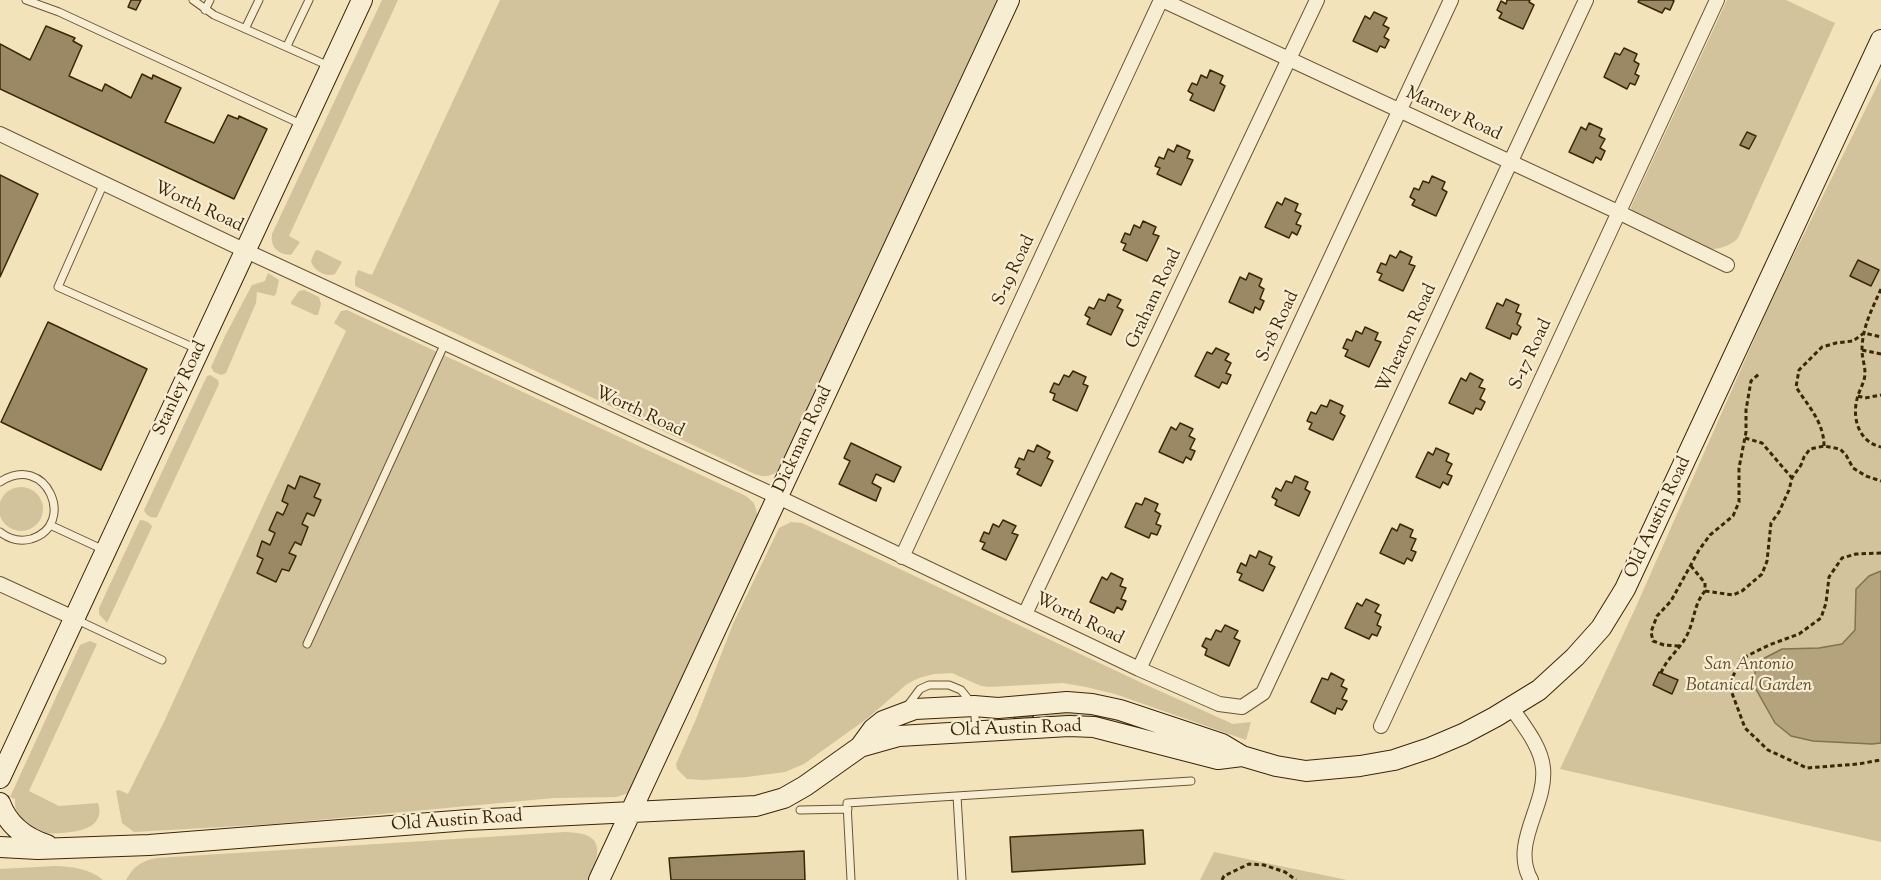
<!DOCTYPE html>
<style>
body{margin:0}
canvas{display:block;background:#f2e3bb}
</style>
<canvas width="1881" height="880"></canvas>
<script>
const c = document.querySelector('canvas').getContext('2d');
c.lineJoin = 'round';
function paint(path, color) {
  c.fillStyle = color;
  c.fill(path, 'evenodd');
}
function trace(path, color, width, dash) {
  c.strokeStyle = color;
  c.lineWidth = width;
  c.lineCap = dash ? 'butt' : 'round';
  c.setLineDash(dash || []);
  c.stroke(path);
}
function drawText(font, color, halo, rows, align = 'center') {
  c.font = font + ' "Sorts Mill Goudy",serif';
  c.lineWidth = 4.5;
  c.setLineDash([]);
  c.textBaseline = 'middle';
  c.strokeStyle = halo;
  c.fillStyle = color;
  for (const [text, x, y, turn = 0] of rows) {
    c.save();
    c.translate(x, y);
    c.rotate((+turn || 0) * Math.PI / 180);
    c.textAlign = isNaN(turn) ? turn : align;
    if (halo) c.strokeText(text, 0, 0);
    c.fillText(text, 0, 0);
    c.restore();
  }
}
paint(new Path2D(`
 M382 0H398L289 236 300 242 291 255C278 255 270 247 272 234Z
 M500 0H1002L783 468C767 479 763 478 746 470L355 286V278L358 270 372 275Z
 M1727 0H1786L1835 23 1738 238C1729 248 1714 250 1701 249L1632 213 1631 207Z
 M1881 78V842L1560 769 1635 609 1772 299Z
 M318 250 342 262 335 274C326 278 313 270 311 261L315 251Z
 M268 273 279 280 276 294 274 296 257 292 256 303 226 373 221 375 214 372 211 367 225 336 252 285 265 281Z
 M304 290 319 297 321 304 318 315H315L291 304V302L299 291Z
 M347 310 746 496 754 503 758 517 629 793 616 797 554 798 274 824 134 832 122 823 116 791 119 790 128 794 163 724 267 497 346 331 334 323 341 311Z
 M210 375 218 380 219 384 157 517C151 519 146 515 144 510L207 376Z
 M-1 509a22 22 0 1 1 44 0a22 22 0 1 1-44 0Z
 M140 520C145 520 149 522 152 526L151 529 107 623 99 614V608Z
 M791 522 802 523 1142 683 1233 724 1251 722 1246 740 1115 694 1086 687 1063 683 989 687 981 686 952 673 934 674 919 678 907 684 868 718 819 753 804 764 785 772 747 777 703 780 687 779 677 769 676 764 696 719 733 624 779 528Z
 M90 641 97 644 29 791 59 806 98 803C100 809 100 812 98 818 91 835 54 833 38 834L32 832 33 827C21 822 14 813 15 799L10 797 80 645Z
 M1045 712 1100 714 1194 742 1046 722Z
 M565 832C605 833 601 850 589 880H126C133 867 142 860 157 858Z
 M1214 852 1347 880H1200Z
 M55 866C70 866 91 869 103 880H0V869Z`), '#d3c39c');
const water = new Path2D(`
 M1881 571V743L1872 744 1813 741 1791 736 1775 723 1753 684 1757 662 1782 649 1819 648 1842 644 1855 630 1856 589 1869 576Z`);
paint(water, '#b4a37d');
trace(water, '#84714d', 1.5);
const building = new Path2D(`
 M131 0H141L136 10 128 7Z
 M1507 0H1530L1529 2 1534 5 1523 29 1499 18 1502 13 1497 10 1501 1 1506 4Z
 M1639 0H1672L1674 1 1670 10 1665 8 1662 13 1638 2Z
 M1374 12 1387 18 1383 25 1389 28 1384 37 1389 40 1385 48 1380 46 1377 52 1353 41 1365 16 1370 19Z
 M46 26 75 38 73 41 82 46 69 76 102 91 105 84 131 98 142 74 152 79 153 75 181 88 165 122 214 143 228 115 238 119 239 116 267 129 234 199 0 89V44L30 60Z
 M1624 48 1637 54 1634 61 1639 64 1635 74 1639 76 1635 85 1630 83 1627 89 1604 77 1615 53 1620 55Z
 M1210 70 1223 76 1220 83 1225 86 1214 111 1190 100 1193 94 1188 91 1192 83 1197 85 1201 75 1207 78Z
 M1589 123 1602 129 1599 136 1605 139 1600 148 1605 151 1601 160 1596 157 1593 163 1569 152 1581 127 1586 130Z
 M1747 132 1756 136 1749 149 1740 145Z
 M1177 145 1190 151 1187 158 1193 160 1181 185 1157 174 1160 168 1155 166 1159 157 1164 159 1168 149 1174 152Z
 M0 175 38 194 0 277Z
 M1432 176 1445 182 1442 189 1447 192 1436 216 1412 205 1415 200 1410 197 1414 188 1419 190 1423 181 1429 183Z
 M1285 198 1298 204 1295 211 1301 214 1296 224 1301 226 1297 235 1292 232 1289 238 1265 227 1277 202 1282 205Z
 M1143 221 1156 227 1153 234 1159 236 1147 261 1123 250 1126 244 1121 242 1125 233 1130 235 1134 225 1140 228Z
 M1400 251 1412 257 1409 264 1415 266 1403 291 1379 280 1382 274 1377 272 1381 263 1386 265 1390 255 1396 258Z
 M1858 260 1879 270 1871 286 1850 276Z
 M1249 273 1262 279 1259 286 1264 289 1260 299 1264 301 1260 310 1255 307 1253 313 1229 302 1240 277 1246 280Z
 M1108 294 1121 300 1117 307 1123 310 1111 335 1087 324 1090 318 1085 315 1089 307 1094 309 1099 299 1105 301Z
 M1506 299 1519 305 1516 312 1521 314 1517 324 1521 327 1517 335 1512 333 1510 339 1486 328 1497 303 1503 306Z
 M48 322 147 369 101 470 1 422Z
 M1365 327 1378 333 1375 340 1381 342 1369 367 1345 356 1348 350 1343 348 1347 339 1352 341 1356 331 1362 334Z
 M1216 348 1229 354 1225 360 1231 363 1226 373 1231 375 1227 384 1222 382 1219 388 1195 376 1207 352 1212 354Z
 M1073 371 1086 377 1083 384 1088 386 1077 411 1053 400 1055 394 1050 392 1054 383 1059 385 1064 375 1069 377Z
 M1470 373 1483 380 1479 387 1485 389 1480 399 1485 402 1481 410 1476 408 1473 414 1449 403 1461 378 1466 381Z
 M1330 400 1343 406 1340 413 1345 416 1333 440 1309 429 1312 423 1307 421 1311 412 1316 414 1321 405 1327 407Z
 M1180 423 1193 429 1189 436 1195 439 1190 449 1195 451 1191 460 1186 457 1183 463 1159 452 1171 427 1176 430Z
 M851 443 901 467 894 482 876 474 872 483 881 488 876 501 839 484 850 461 844 458Z
 M1037 445 1050 452 1047 458 1053 461 1041 486 1017 474 1020 469 1015 467 1019 458 1024 460 1028 450 1034 452Z
 M1436 448 1449 454 1446 461 1452 464 1447 474 1452 476 1448 485 1443 482 1440 488 1416 477 1428 452 1433 455Z
 M300 476 320 484 314 497 321 500 314 516 307 513 302 524 308 527 301 545 295 542 289 553 296 556 289 571 282 569 276 582 257 573 263 559 257 556 262 541 270 545 275 533 269 530 277 512 283 515 288 504 282 501 288 485 295 489Z
 M1295 476 1308 482 1305 489 1310 492 1299 516 1275 505 1277 500 1272 497 1276 488 1281 491 1286 481 1292 483Z
 M1145 498 1158 504 1155 511 1160 514 1156 524 1161 526 1157 535 1151 533 1149 538 1125 527 1136 503 1142 505Z
 M1003 520 1016 526 1012 533 1018 535 1006 560 982 549 985 543 980 541 984 532 989 534 993 524 999 527Z
 M1400 524 1413 530 1410 537 1416 539 1411 550 1416 552 1412 561 1407 558 1404 564 1380 553 1392 528 1397 531Z
 M1259 551 1272 557 1269 564 1275 567 1263 591 1239 580 1242 574 1237 572 1241 563 1246 566 1250 555 1256 558Z
 M1111 573 1123 579 1120 586 1126 588 1121 599 1126 601 1122 610 1117 607 1114 613 1090 602 1102 577 1107 580Z
 M1366 599 1379 605 1375 612 1381 615 1377 625 1381 627 1377 636 1372 634 1369 639 1345 628 1357 603 1362 606Z
 M1225 625 1238 631 1234 638 1240 641 1229 666 1205 655 1207 649 1202 646 1206 638 1211 640 1216 630 1221 632Z
 M1659 672 1678 680 1672 694 1653 685Z
 M1331 673 1344 680 1341 686 1347 689 1342 699 1347 701 1342 710 1337 708 1335 714 1311 702 1322 678 1328 680Z
 M1033 712V723L1015 724 1014 713Z
 M1143 830 1145 864 1012 872 1010 837Z
 M804 851 805 880H671L669 858Z`);
paint(building, '#9b8864');
trace(building, '#3c2606', 1.5);
const lane = new Path2D(`
 M26 0 59 12 303 125
 M193 0 214 15 329 66
 M205 10 210 0
 M245 29 259 0
 M287 46 309 0
 M104 183 58 287 197 349
 M0 482C46 451 78 525 31 539 20 542 9 539 0 532
 M50 525 104 550
 M75 619 162 660
 M307 644 445 343
 M908 705 920 689 929 685H949L961 690 974 706 976 728
 M957 796 962 880
 M800 810 848 809
 M851 880 847 803 1191 781`);
const street = new Path2D(`
 M1162 0 1618 212 1727 265
 M0 134 246 251 778 497 1139 669 1219 704 1242 707 1263 693 1586 0
 M902 557 1161 0
 M0 584 74 618
 M1025 614 1317 0
 M1139 669 1451 0
 M1511 707C1523 725 1541 746 1543 768 1547 806 1510 843 1531 880
 M1381 726 1717 0`);
const secondary = new Path2D(`
 M860 747 899 736 1069 726 1094 727 1218 759 1242 756
 M0 778 362 0
 M0 803C8 825 25 838 47 845
 M0 847 38 849 149 845 468 820 756 806 784 798 805 786 860 747 873 729 883 721 915 709 974 706 998 708 1067 702 1092 704 1120 710 1222 744 1242 756 1276 766 1306 771 1360 766 1394 760 1430 748 1463 734 1495 717 1539 690 1575 657 1601 628 1625 589 1881 40
 M599 880 1009 0`);
trace(lane, '#6a5533', 9);
trace(street, '#6a5533', 16);
trace(secondary, '#3c2606', 22);
trace(new Path2D(`
 M1881 289C1872 309 1862 328 1862 350 1862 358 1865 365 1865 373 1865 382 1859 390 1857 399 1852 419 1859 442 1881 447
 M1862 350 1881 354
 M1858 396 1865 398 1881 395
 M1745 438 1762 443 1792 478
 M1824 446C1824 422 1808 406 1796 387L1799 370 1822 347 1836 343 1853 341 1864 333 1881 337
 M1881 553 1856 554 1842 558 1829 577 1826 603 1821 618 1799 634 1769 645 1741 659 1729 685 1745 728 1768 750 1807 768 1858 764 1881 760
 M1705 591 1733 595 1742 591 1762 574 1767 561 1771 523 1779 512 1789 490 1792 478 1801 465 1804 457 1810 449 1824 446 1840 449 1846 455 1853 468 1866 476 1881 481
 M1679 646 1664 645 1653 641 1651 632 1657 616 1671 601 1699 550 1710 535 1733 516 1739 502V468L1746 432V410L1751 381 1759 374
 M1661 673C1667 658 1679 650 1686 637 1695 621 1693 605 1705 591V583L1691 566
 M1222 880 1224 876 1249 864 1264 865 1285 872 1296 880`), '#3c2606', 3, [4.5, 3]);
trace(lane, '#f7edd3', 7);
trace(street, '#f7edd3', 14);
trace(secondary, '#f7edd3', 20);
drawText('18px', '#3c2606', '#f7edd3', [
 ["Marney Road",1453,115,25],
 ["Worth Road",198,208,25],
 ["S-19 Road",1015,271,-65],
 ["Graham Road",1155,299,-65],
 ["S-18 Road",1279,327,-65],
 ["Wheaton Road",1408,339,-65],
 ["S-17 Road",1532,355,-65],
 ["Stanley Road",181,389,-65],
 ["Worth Road",639,413,25],
 ["Dickman Road",804,440,-65],
 ["Old Austin Road",1659,518,-65],
 ["Worth Road",1079,620,26],
 ["Old Austin Road",1016,730,-2],
 ["Old Austin Road",457,822,-4]
]);
drawText('italic 18px', '#624d2c', '#f7edd3', [
 ["San Antonio",1749,666],
 ["Botanical Garden",1749,687]
]);
</script>
